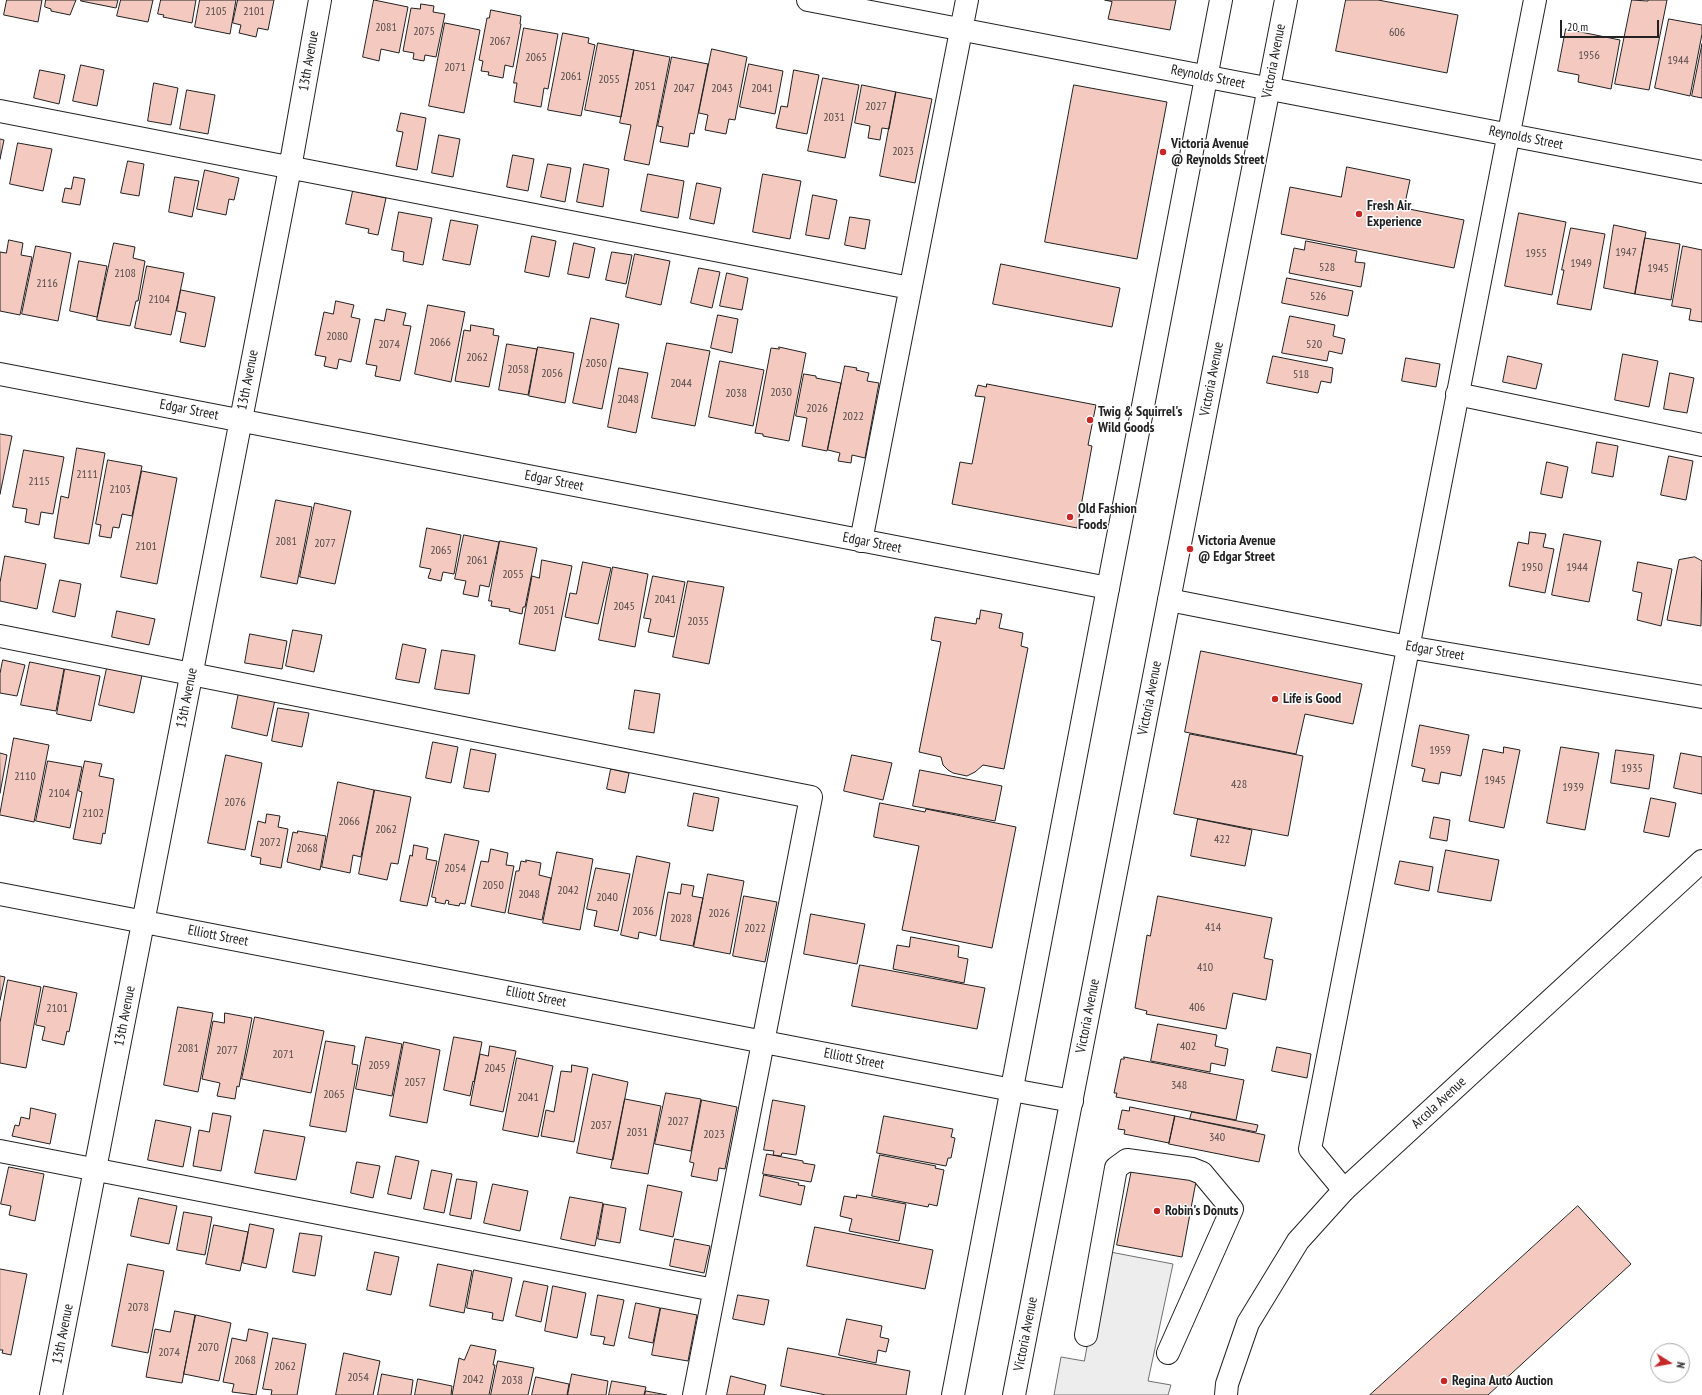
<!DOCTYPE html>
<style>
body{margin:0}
#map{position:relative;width:1702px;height:1395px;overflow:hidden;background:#fff;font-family:"PT Sans Narrow",sans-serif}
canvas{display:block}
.north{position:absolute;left:1650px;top:1343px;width:40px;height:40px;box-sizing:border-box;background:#fff;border:1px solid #a7a7a7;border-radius:50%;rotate:101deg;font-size:11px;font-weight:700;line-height:16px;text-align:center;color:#222}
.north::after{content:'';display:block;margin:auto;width:14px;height:18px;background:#c62828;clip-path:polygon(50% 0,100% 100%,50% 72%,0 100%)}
.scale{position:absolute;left:1560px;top:20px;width:99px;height:18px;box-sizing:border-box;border:2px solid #222;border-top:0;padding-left:5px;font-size:12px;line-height:14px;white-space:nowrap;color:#222;-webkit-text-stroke:3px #fff;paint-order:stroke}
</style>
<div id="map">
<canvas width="1702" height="1395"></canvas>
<div class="north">N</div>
<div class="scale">20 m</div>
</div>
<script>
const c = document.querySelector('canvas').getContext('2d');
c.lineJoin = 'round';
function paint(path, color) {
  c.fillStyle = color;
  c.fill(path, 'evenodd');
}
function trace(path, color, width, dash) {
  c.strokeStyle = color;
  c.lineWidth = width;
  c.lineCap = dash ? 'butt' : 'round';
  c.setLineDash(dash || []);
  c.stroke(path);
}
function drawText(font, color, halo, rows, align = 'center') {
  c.font = font + ' "PT Sans Narrow",sans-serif';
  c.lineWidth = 3;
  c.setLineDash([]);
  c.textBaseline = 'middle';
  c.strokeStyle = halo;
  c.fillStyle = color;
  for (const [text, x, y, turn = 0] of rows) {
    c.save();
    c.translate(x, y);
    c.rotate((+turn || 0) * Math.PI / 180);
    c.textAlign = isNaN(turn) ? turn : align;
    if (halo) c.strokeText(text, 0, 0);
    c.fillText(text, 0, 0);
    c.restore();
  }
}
const parking = new Path2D(`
 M1105 1251 1173 1264 1148 1381 1171 1385 1168 1395H1054L1061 1357 1084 1361Z`);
paint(parking, '#ededed');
trace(parking, '#6f6f6f', 1);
const building = new Path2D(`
 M7 0H42L38 22 4 15Z
 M46 0H76L70 15 51 11V9L45 7Z
 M81 0H118L116 8 81 1Z
 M121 0H153L148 22 117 16Z
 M161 0H196L192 23 163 17 164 15 158 14Z
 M200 0H236L230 34 195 27Z
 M238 0H274L268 30 258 28 256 37 239 33 241 25 233 23Z
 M374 0 408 7 399 53 381 49 379 61 363 57Z
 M1105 0H1176L1170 30 1108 19 1112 2Z
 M1346 0H1378L1458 15 1447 73 1336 51Z
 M1632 0 1648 1V0H1667L1649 90 1615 84Z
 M421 4 434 6 433 12 445 14 436 57 425 55 424 61 413 59 414 53 403 51 411 8 420 9Z
 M491 10 521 16 520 24H521L513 67 505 65 503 78 488 75 489 72 481 71 483 61 479 60 487 18H489Z
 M1669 19 1702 25V34L1690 96 1655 88Z
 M445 23 480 30 464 113 429 106Z
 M524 28 558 34 548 89 544 88 541 107 514 102 517 83H514Z
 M1566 29 1620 40 1611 89 1578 82 1579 75 1558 71Z
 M563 33 589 38 588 43 595 45 581 116 548 110Z
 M598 43 634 50 621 117 585 110Z
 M1702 44V98L1692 96Z
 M712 49 747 57 735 120 729 119 726 134 705 130 708 115 699 113Z
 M634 50 670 57 649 165 624 160 631 125 620 123Z
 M672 57 708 64 694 134 690 133 688 147 660 142 663 127 658 126Z
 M749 64 783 71 775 114 740 107Z
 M81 65 104 70 97 106 73 101Z
 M40 70 65 75 59 104 34 98Z
 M794 70 819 75 807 134 776 128 781 106 787 107Z
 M823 78 859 85 845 158 808 151Z
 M154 83 178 88 171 125 148 121Z
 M862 85 896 92 889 129 882 128 880 140 868 138 870 126 855 123Z
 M1074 85 1167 102 1137 259 1045 242Z
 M187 90 215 95 208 134 180 129Z
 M896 92 932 99 915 183 880 176Z
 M401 113 426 118 417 170 396 166 403 132 397 131Z
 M439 135 460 139 453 177 432 173Z
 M0 139 4 140 0 159Z
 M18 143 52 149 43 191 10 184Z
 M513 155 534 159 528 191 507 187Z
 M128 161 144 164 139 196 121 193Z
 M548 164 571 168 565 202 541 197Z
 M584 164 609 169 603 207 577 202Z
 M1347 167 1410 180 1404 208 1464 220 1454 268 1281 234 1290 187 1341 197Z
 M205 170 239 178 234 200 229 199 226 215 197 209Z
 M648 174 684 181 678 218 641 211Z
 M763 174 801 181 790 239 753 232Z
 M74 177 85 179 80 205 62 202 65 188 71 189Z
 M175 177 199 181 192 217 169 212Z
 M697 183 721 188 714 224 690 219Z
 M353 191 386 198 378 235 368 233 369 229 346 224Z
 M813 195 837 200 829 239 806 235Z
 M399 212 432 218 423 265 403 261 404 252 392 250Z
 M1519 213 1566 222 1552 295 1505 286Z
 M850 217 870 220 865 249 845 245Z
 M451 220 478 225 470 265 443 260Z
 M1614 225 1646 232 1635 294 1604 288Z
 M1571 228 1605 234 1591 310 1557 304 1564 270H1562Z
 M532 236 556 241 549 277 525 272Z
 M1645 238 1680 244 1671 300 1635 294Z
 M9 240 23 243 21 255 32 257 20 315 0 311V252L6 253Z
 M1306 241 1357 251 1355 262 1365 263 1361 287 1289 273 1294 248 1304 250Z
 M114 243 135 247 133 258 145 261 138 301H136L130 326 97 320Z
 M574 243 595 248 589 278 568 274Z
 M36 246 71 253 58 321 22 314Z
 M1683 246 1702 250V322L1689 320 1691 309 1672 306Z
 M612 252 632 255 626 284 606 280Z
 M635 254 670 261 661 305 626 297Z
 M79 261 107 266 97 317 70 311Z
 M1001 264 1120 288 1112 327 993 304Z
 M147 266 184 273 171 335 135 328Z
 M699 268 720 272 712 308 691 303Z
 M727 273 748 278 742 310 720 306Z
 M1287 278 1353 291 1348 316 1282 303Z
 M181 290 215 297 205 347 180 342 186 313 177 311Z
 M336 301 354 305 351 317 360 319 351 362 339 359 337 369 324 366 326 357 315 355 324 312 333 314Z
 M428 305 465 312 451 382 415 374Z
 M387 309 406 313 403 325 411 326 400 381 375 376 377 366 366 364 375 319 384 321Z
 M718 315 738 319 732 353 711 348Z
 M1290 316 1335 325 1333 336 1345 339 1342 354 1329 351 1327 361 1282 353Z
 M591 318 619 324 602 409 573 403Z
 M471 325 494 329 493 335 499 336 489 387 455 381 464 330 470 331Z
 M667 343 710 351 695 426 652 418Z
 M507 344 537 349 528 395 499 390Z
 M538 347 574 353 565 403 529 396Z
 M779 347 806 353 789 441 763 436V434L755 433 771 348 779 349Z
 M1623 354 1658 361 1649 407 1615 400Z
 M1273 356 1333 368 1331 383 1321 381 1318 393 1267 383Z
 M1508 356 1542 364 1536 389 1503 382Z
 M1406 358 1440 364 1436 387 1402 381Z
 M720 361 764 370 753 426 709 417Z
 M845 366 857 368 856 370 869 373 867 381 879 383 865 458 852 455 851 463 838 461 840 453 828 450Z
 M619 368 648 373 636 433 608 427Z
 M1670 373 1694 378 1687 413 1664 409Z
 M804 374 816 376V378L841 383 827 451 802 446 807 418 796 416Z
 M987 384 1096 405 1088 445 1092 446 1077 528 952 504 960 462 972 464 985 397 975 396 978 385 986 387Z
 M0 434 12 436 0 494Z
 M1597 442 1618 446 1613 477 1592 473Z
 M77 448 105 453 89 544 54 538 61 496 68 498Z
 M24 450 64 457 53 514 41 512 39 525 25 522 27 509 13 507Z
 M1669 456 1693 461 1686 500 1661 495Z
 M108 460 142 466 132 516 122 514 119 528 113 527 111 538 99 536 101 525 96 524Z
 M1547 462 1568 467 1562 498 1541 494Z
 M142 471 177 478 157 584 121 577Z
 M276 500 312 507 297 584 261 577Z
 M315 503 351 511 335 584 300 577Z
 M427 528 461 535 454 574 443 572 441 581 428 578 431 569 420 567Z
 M1530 532 1546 534 1543 547 1554 549 1545 593 1509 586 1518 542 1528 544Z
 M1564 534 1601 541 1589 602 1552 595Z
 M464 535 499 542 489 587 480 585 478 597 463 594 466 581 455 579Z
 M500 541 537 548 525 607H523L522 614 509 611 510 609 491 606 492 601H489Z
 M5 556 46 564 37 609 0 601V583Z
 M1695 557 1702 561 1701 626 1667 620 1679 560Z
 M542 560 572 566 555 651 519 644 532 576 539 578Z
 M583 562 611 568 598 624 565 617 570 593 576 594Z
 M1638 562 1672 569 1661 626 1637 620 1642 593 1633 591Z
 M613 567 648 574 635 647 599 640Z
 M653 576 685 582 674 637 648 632 651 619 644 618Z
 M60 580 81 584 75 617 53 612Z
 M688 581 724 587 709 664 673 657Z
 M981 610 1002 614 999 628 1023 633 1021 646 1028 648 1004 769 983 765 975 772 967 776 953 773 948 770 943 765 941 757 919 752 941 642 931 640 935 617 976 624 977 618 979 619Z
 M117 611 155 619 149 645 112 637Z
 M293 630 322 635 314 672 286 666Z
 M250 634 287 641 282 669 245 663Z
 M403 644 426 649 419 683 396 679Z
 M442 650 475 655 469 694 435 689Z
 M1201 651 1362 684 1353 724 1305 714 1296 754 1185 732Z
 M3 660 25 665 17 696 0 693V674Z
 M30 662 64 669 56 711 21 705Z
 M107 668 142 675 134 713 99 705Z
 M65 669 100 676 91 721 57 714Z
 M635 690 660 694 654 733 629 729Z
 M239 692 275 700 267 736 232 728Z
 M278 708 309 713 302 747 272 741Z
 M1420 725 1469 735 1461 776 1441 772 1439 784 1422 781 1425 769 1412 766Z
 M1190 734 1303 756 1288 836 1174 814Z
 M14 738 49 745 34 822 0 815Z
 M433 742 458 747 451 783 426 778Z
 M1504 747 1520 750 1504 828 1469 821 1483 749 1503 753Z
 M1561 747 1599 753 1585 830 1547 823Z
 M471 749 496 754 489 792 464 788Z
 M1616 750 1654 755 1649 789 1611 783Z
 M0 753 7 755 0 793Z
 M1681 753 1702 757V794L1674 788Z
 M226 755 262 763 245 850 208 843Z
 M852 755 892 763 883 800 844 791Z
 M48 761 82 767 70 828 36 821Z
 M85 761 102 764 99 776 114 779 105 834 103 833 101 844 73 839 82 792 79 791Z
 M611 769 629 773 625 793 607 789Z
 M920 770 1002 786 995 821 913 806Z
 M338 782 374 790 361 857 353 855 350 873 322 867Z
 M375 790 411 797 398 864 391 863 387 880 359 874Z
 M694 793 719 798 713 831 688 826Z
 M1651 798 1676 803 1669 837 1644 832Z
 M880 803 925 812 926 809 1016 827 992 948 902 930 919 846 874 837Z
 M267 814 280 816 278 827 288 829 281 868 260 864 261 858 251 856 258 821 265 823Z
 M1434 817 1450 820 1447 841 1430 838Z
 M1198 819 1252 830 1245 866 1191 856Z
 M298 831 326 836 320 870 287 862 293 832 297 833Z
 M445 834 479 841 465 904 460 903 459 906 448 904 449 901 446 900 445 904 435 902 436 898 432 897Z
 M414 845 428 848 426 859 437 861 427 906 400 901 410 855 412 856Z
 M491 849 508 853 506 865 514 866 505 913 471 906 481 861 488 862Z
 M1446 850 1499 860 1491 901 1438 892Z
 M557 852 593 859 580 930 543 923Z
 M637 856 670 863 656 936 639 932 638 939 621 935Z
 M526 860 541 863 539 875 551 878 542 920 508 913 516 871H519L521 861 526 862Z
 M1400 861 1433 867 1429 891 1395 884Z
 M596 868 630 874 618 931 594 926 597 911 587 909Z
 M708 874 744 881 730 954 694 947Z
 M682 884 694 886 692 896 703 898 693 946 660 940 668 892 680 894Z
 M744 896 777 902 765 962 733 956Z
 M1158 896 1272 918 1264 958 1273 960 1266 1000 1233 993 1226 1029 1146 1014 1147 1011 1135 1008 1147 935 1150 936Z
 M811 914 865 924 857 964 804 954Z
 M911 937 959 946 958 957 968 959 964 983 893 969 897 945 909 947Z
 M860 965 985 988 977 1029 852 1006Z
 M0 976 5 977 0 1000Z
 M8 980 41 987 26 1068 0 1063V1023Z
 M44 986 77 993 69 1032 67 1031 64 1045 42 1040 45 1027 36 1025Z
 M178 1007 213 1013 198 1092 164 1085Z
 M225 1013 252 1018 239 1087 237 1086 235 1099 217 1096 220 1083 202 1079 213 1021 224 1023Z
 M255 1017 324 1031 311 1093 242 1079Z
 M1158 1024 1217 1035 1215 1046 1228 1049 1225 1066 1211 1063 1210 1072 1151 1061Z
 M366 1037 402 1044 392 1096 356 1089Z
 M454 1037 482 1042 474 1082 473 1081 470 1096 444 1090Z
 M326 1041 355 1046 352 1064 358 1065 346 1132 310 1126Z
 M404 1042 440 1050 427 1123 390 1116Z
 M490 1046 516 1051 503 1112 470 1105 480 1054 488 1056Z
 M1277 1047 1311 1054 1307 1078 1272 1071Z
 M1124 1057 1244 1080 1236 1120 1116 1097 1117 1093H1114L1121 1059H1124Z
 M517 1058 553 1066 538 1137 503 1130Z
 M572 1065 588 1068 574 1142 541 1136 546 1110 554 1112 561 1071 571 1072Z
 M593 1074 628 1082 613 1160 577 1153Z
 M666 1093 701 1099 691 1151 655 1144Z
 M625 1099 661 1106 648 1174 611 1168Z
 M702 1100 737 1107 725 1169 719 1168 717 1181 691 1176 694 1163 690 1162Z
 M773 1100 805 1106 796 1155 782 1153 781 1156 773 1155 774 1151 764 1150Z
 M1130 1107 1175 1116 1169 1143 1124 1134 1125 1130 1118 1129 1122 1110 1129 1111Z
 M31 1108 56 1114 50 1144 12 1136 15 1125 19 1126 21 1117 29 1119Z
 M1192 1112 1258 1125 1256 1132 1190 1119Z
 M213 1113 231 1116 221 1171 193 1166 199 1130 209 1132Z
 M884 1116 953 1129 951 1137 955 1138 951 1158H948L946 1166 877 1153Z
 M1175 1116 1265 1135 1259 1162 1169 1144Z
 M156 1120 191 1127 183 1167 148 1160Z
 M264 1130 305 1137 296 1180 255 1173Z
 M767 1154 803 1161V1163L815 1165 811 1182 763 1174Z
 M880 1155 936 1166 935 1168 944 1170 937 1206 929 1204 928 1207 872 1196Z
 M396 1156 419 1161 411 1199 388 1194Z
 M357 1162 380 1166 373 1198 351 1193Z
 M1133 1164 1197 1176 1182 1257 1117 1245Z
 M9 1167 44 1174 35 1221 9 1215 11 1206 1 1204Z
 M432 1170 452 1174 444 1213 424 1209Z
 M764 1175 799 1183 798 1185 805 1186 801 1205 760 1196Z
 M457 1179 477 1182 471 1219 450 1215Z
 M493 1184 528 1191 520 1231 484 1223Z
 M648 1185 682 1192 673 1237 640 1230Z
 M857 1195 906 1204 899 1241 849 1231 852 1219 840 1216 844 1196 856 1198Z
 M570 1197 603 1203 595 1246 561 1239Z
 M139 1198 177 1206 169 1244 131 1236Z
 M604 1204 626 1208 620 1243 598 1239Z
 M1578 1206 1631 1264 1488 1395H1370Z
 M184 1212 212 1217 205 1255 177 1250Z
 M250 1224 274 1229 266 1268 243 1263Z
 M214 1225 248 1232 240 1271 206 1264Z
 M815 1227 933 1250 925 1289 807 1266Z
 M300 1233 322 1236 315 1276 293 1272Z
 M675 1239 710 1246 704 1273 670 1266Z
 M375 1252 399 1257 391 1295 367 1290Z
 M128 1264 164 1271 148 1353 112 1346Z
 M438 1264 472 1271 464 1313 430 1306Z
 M0 1269 27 1274 11 1355 2 1353 3 1350H0Z
 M474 1270 512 1278 503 1321 492 1319 493 1313 467 1308Z
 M524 1281 548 1286 541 1322 516 1316Z
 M553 1286 586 1293 577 1338 545 1331Z
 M598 1295 624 1300 614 1346 603 1344 605 1337 591 1335Z
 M738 1295 769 1300 764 1325 733 1319Z
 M636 1303 660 1308 653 1343 629 1338Z
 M661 1308 697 1315 688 1361 652 1355Z
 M175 1311 195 1315 182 1383 146 1377 155 1329 170 1332Z
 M196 1315 231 1323 219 1381 184 1374Z
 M847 1319 882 1326 880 1337 889 1339 886 1352 878 1350 876 1363 839 1355Z
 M249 1329 268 1333 256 1395 232 1392 234 1384 223 1382 232 1338 246 1341Z
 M273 1338 306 1344 297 1395H271L272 1390 263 1389Z
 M471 1345 496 1350 493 1365H495L489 1395H452L459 1358 464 1360Z
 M788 1348 910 1371 906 1395H826L781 1386Z
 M344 1353 380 1361 373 1395H336Z
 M498 1361 534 1368 528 1395H491Z
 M382 1374 413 1380 411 1395H378Z
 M572 1374 608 1381 606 1395H568Z
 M731 1376 766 1385 764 1395H727Z
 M536 1377 569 1384 567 1395H532Z
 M418 1379 452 1386 451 1395H415Z
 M612 1381 646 1387 644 1395H609Z
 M646 1391 667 1395H645Z`);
paint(building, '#f3c9c0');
trace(building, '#222', 1);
const minor = new Path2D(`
 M808 0 1702 172
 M0 111 910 288
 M0 374 1108 588
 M1457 394 1702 445
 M861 541 967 0
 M1169 600 1408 647 1702 697
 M0 636 811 797 694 1395
 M0 894 1012 1090 1072 1101
 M0 1151 714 1290
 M1344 1190 1310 1149 1535 0
 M1086 1335 1116 1168 1127 1160 1192 1169 1202 1173 1232 1209 1168 1353
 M51 1395 290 168 320 0`);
const major = new Path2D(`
 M953 1395 1221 0
 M1014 1395 1286 0
 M1226 1395 1227 1384 1248 1323 1298 1241 1344 1190 1702 861`);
trace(minor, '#222', 24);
trace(major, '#222', 24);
trace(minor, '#fff', 22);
trace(major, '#fff', 22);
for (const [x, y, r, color] of [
 [1163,152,4,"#c62828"],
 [1359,214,4,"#c62828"],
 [1090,420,4,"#c62828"],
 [1070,517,4,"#c62828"],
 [1190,549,4,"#c62828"],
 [1275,699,4,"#c62828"],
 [1157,1211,4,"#c62828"],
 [1444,1381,4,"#c62828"]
]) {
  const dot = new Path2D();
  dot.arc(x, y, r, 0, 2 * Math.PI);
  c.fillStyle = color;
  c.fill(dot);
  trace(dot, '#fff', 1.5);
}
drawText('12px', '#564c4a', null, [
 ["2105",216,12],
 ["2101",254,12],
 ["2081",386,28],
 ["2075",424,32],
 ["606",1397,33],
 ["2067",500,42],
 ["1956",1589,56],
 ["2065",536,58],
 ["1944",1678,61],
 ["2071",455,68],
 ["2061",571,77],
 ["2055",609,80],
 ["2051",645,87],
 ["2047",684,89],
 ["2043",722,89],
 ["2041",762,89],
 ["2027",876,107],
 ["2031",834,118],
 ["2023",903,152],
 ["1947",1626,253],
 ["1955",1536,254],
 ["1949",1581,264],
 ["528",1327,268],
 ["1945",1658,269],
 ["2108",125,274],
 ["2116",47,284],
 ["526",1318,297],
 ["2104",159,300],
 ["2080",337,337],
 ["2066",440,343],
 ["2074",389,345],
 ["520",1314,345],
 ["2062",477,358],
 ["2050",596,364],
 ["2058",518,370],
 ["2056",552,374],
 ["518",1301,375],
 ["2044",681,384],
 ["2030",781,393],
 ["2038",736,394],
 ["2048",628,400],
 ["2026",817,409],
 ["2022",853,417],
 ["2111",87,475],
 ["2115",39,482],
 ["2103",120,490],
 ["2081",286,542],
 ["2077",325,544],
 ["2101",146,547],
 ["2065",441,551],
 ["2061",477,561],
 ["1950",1532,568],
 ["1944",1577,568],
 ["2055",513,575],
 ["2041",665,600],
 ["2045",624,607],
 ["2051",544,611],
 ["2035",698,622],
 ["1959",1440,751],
 ["1935",1632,769],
 ["2110",25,777],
 ["1945",1495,781],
 ["428",1239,785],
 ["1939",1573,788],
 ["2104",59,794],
 ["2076",235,803],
 ["2102",93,814],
 ["2066",349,822],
 ["2062",386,830],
 ["422",1222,840],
 ["2072",270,843],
 ["2068",307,849],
 ["2054",455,869],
 ["2050",493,886],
 ["2042",568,891],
 ["2048",529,895],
 ["2040",607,898],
 ["2036",643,912],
 ["2026",719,914],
 ["2028",681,919],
 ["414",1213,928],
 ["2022",755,929],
 ["410",1205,968],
 ["406",1197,1008],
 ["2101",57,1009],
 ["402",1188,1047],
 ["2081",188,1049],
 ["2077",227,1051],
 ["2071",283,1055],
 ["2059",379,1066],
 ["2045",495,1069],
 ["2057",415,1083],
 ["348",1179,1086],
 ["2065",334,1095],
 ["2041",528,1098],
 ["2027",678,1122],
 ["2037",601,1126],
 ["2031",637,1133],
 ["2023",714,1135],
 ["340",1217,1138],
 ["2078",138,1308],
 ["2070",208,1348],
 ["2074",169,1353],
 ["2068",245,1361],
 ["2062",285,1367],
 ["2054",358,1378],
 ["2042",473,1380],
 ["2038",512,1381]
]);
drawText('14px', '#222', '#fff', [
 ["13th Avenue",309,61,-80],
 ["Victoria Avenue",1274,61,-79],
 ["Reynolds Street",1208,77,11],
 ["Reynolds Street",1526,138,11],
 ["Victoria Avenue",1212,379,-79],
 ["13th Avenue",248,380,-79],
 ["Edgar Street",189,410,11],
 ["Edgar Street",554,481,11],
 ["Edgar Street",872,543,11],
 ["Edgar Street",1435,651,10],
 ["13th Avenue",187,698,-79],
 ["Victoria Avenue",1150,698,-79],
 ["Elliott Street",218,936,11],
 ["Elliott Street",536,997,11],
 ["13th Avenue",125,1016,-79],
 ["Victoria Avenue",1088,1016,-79],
 ["Elliott Street",854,1059,11],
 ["Arcola Avenue",1439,1103,-43],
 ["13th Avenue",63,1334,-79],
 ["Victoria Avenue",1026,1334,-79]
]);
drawText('bold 14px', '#222', '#fff', [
 ["Victoria Avenue",1171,144],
 ["@ Reynolds Street",1171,160],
 ["Fresh Air",1367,206],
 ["Experience",1367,222],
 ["Twig & Squirrel's",1098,412],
 ["Wild Goods",1098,428],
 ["Old Fashion",1078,509],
 ["Foods",1078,525],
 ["Victoria Avenue",1198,541],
 ["@ Edgar Street",1198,557],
 ["Life is Good",1283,699],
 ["Robin's Donuts",1165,1211],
 ["Regina Auto Auction",1452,1381]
], 'left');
</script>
